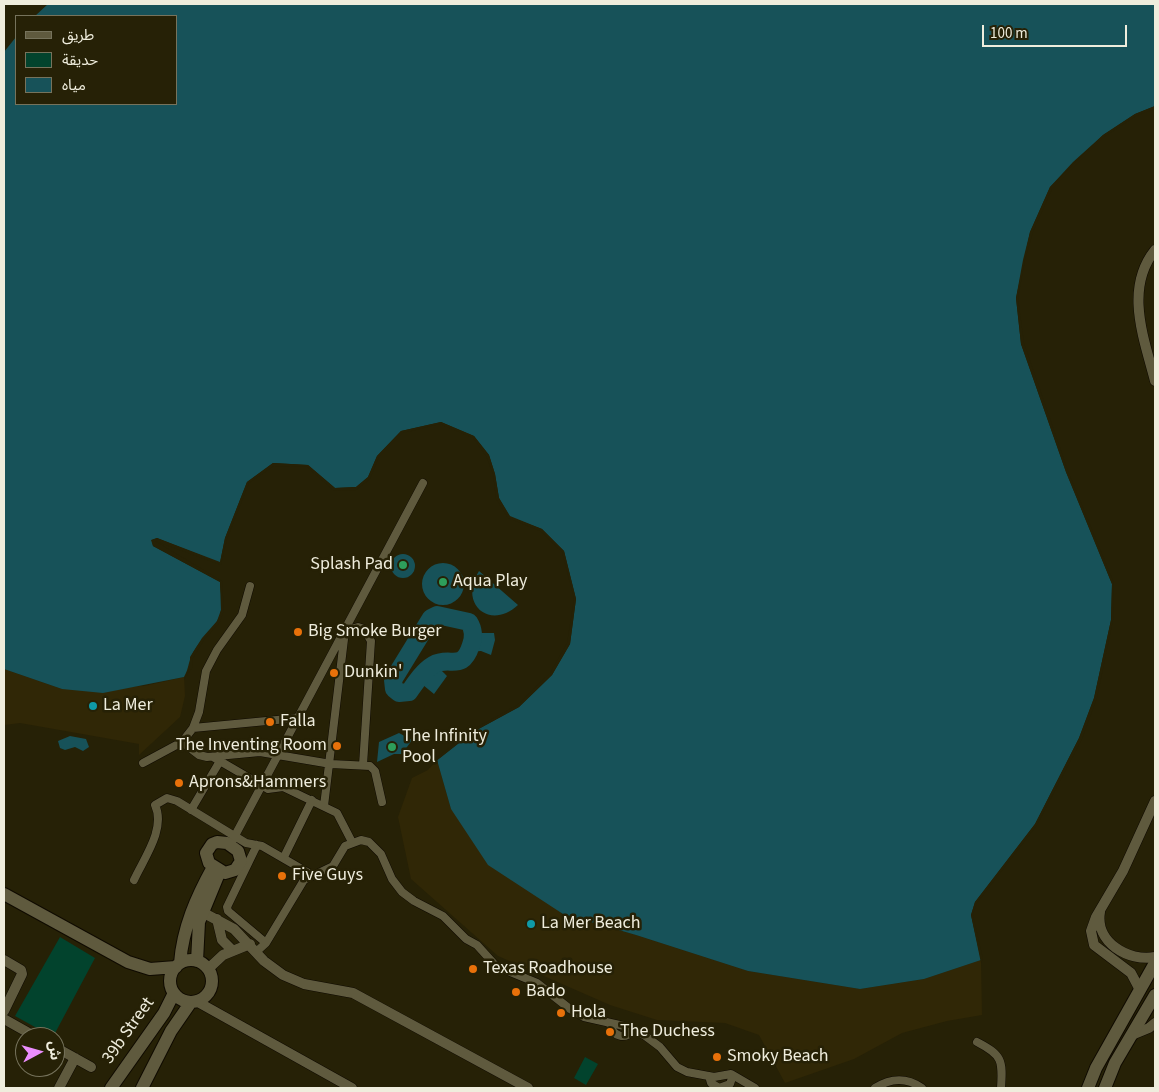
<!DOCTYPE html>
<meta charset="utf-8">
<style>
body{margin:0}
#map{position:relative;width:1159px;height:1092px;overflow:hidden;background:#262106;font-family:"Source Sans 3","Noto Sans Arabic",sans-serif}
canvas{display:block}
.frame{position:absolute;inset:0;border:5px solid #efeddd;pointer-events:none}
.legend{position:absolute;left:15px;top:15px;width:162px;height:90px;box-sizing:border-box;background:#262106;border:1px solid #76735c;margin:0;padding:6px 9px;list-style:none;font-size:15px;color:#efeddd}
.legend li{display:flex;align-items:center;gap:10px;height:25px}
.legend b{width:25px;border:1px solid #76735c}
.north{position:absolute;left:15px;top:1027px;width:50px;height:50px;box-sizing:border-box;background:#262106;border:1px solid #76735c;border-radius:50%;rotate:84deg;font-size:14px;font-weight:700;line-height:20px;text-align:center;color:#efeddd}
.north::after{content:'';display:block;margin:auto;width:18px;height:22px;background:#ea8dfd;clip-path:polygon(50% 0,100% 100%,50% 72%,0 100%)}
.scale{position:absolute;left:982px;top:25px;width:145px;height:22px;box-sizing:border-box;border:2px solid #efeddd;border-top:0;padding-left:6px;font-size:15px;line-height:18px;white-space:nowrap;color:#efeddd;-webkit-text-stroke:4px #262106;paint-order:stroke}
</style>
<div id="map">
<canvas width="1159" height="1092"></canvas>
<div class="frame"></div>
<ul class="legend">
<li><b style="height:6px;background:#5f5a3e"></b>طريق</li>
<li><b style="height:14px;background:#02432d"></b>حديقة</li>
<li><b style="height:14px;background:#175259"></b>مياه</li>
</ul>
<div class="north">ش</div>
<div class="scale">100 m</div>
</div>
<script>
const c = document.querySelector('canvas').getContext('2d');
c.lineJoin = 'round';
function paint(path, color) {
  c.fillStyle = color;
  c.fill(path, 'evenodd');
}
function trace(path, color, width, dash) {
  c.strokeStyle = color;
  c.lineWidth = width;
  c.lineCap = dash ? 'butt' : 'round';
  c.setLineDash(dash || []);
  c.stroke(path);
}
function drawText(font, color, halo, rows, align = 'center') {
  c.font = font + ' "Source Sans 3",sans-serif';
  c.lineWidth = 5;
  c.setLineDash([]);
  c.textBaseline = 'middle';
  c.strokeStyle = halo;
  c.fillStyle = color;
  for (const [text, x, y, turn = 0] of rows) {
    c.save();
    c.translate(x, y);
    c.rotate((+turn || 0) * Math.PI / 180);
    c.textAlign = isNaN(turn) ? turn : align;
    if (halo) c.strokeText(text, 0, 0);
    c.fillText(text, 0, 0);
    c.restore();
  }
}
paint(new Path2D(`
 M60 937 95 958 53 1037 15 1016Z
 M585 1057 598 1064 586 1085 574 1078Z`), '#02432d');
paint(new Path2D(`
 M4 669 62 689 144 686 184 677 185 696 180 717 139 755V744L20 723 4 725Z
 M437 760 451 809 562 914 636 935 748 971 860 989 924 979 981 960 982 1015 947 1021 902 1033 854 1059 785 1083 759 1035 725 1023 657 1020 610 1005 498 956 411 879 398 817 412 778 428 770Z`), '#302706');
paint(new Path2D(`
 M48 4H1155V106L1135 114 1103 135 1073 162 1050 187 1030 232 1016 298 1021 344 1066 472 1112 584 1111 620 1094 698 1079 738 1035 824 975 902 971 915 981 960 924 979 860 989 748 971 636 935 563 914 488 865 451 809 437 760 473 732 519 707 552 675 570 644 576 599 564 551 542 529 510 517 499 498 495 474 489 455 474 436 441 422 401 431 377 456 368 477 356 487 335 488 308 465 273 463 247 482 225 538 220 563 157 538 152 540 153 546 220 582C220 591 223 601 221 610 219 627 199 639 192 655 188 663 189 668 184 677L103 693 62 689 4 669V52L16 37V104H176V16H35Z
 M391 566a12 12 0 1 1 24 0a12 12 0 1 1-24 0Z
 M422 584a21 21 0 1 1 42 0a21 21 0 1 1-42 0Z
 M479 571 518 605C490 631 458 604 479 571Z
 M472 628 481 633H494L495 640 491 655 481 651 468 652 472 641Z
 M441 670 447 676 434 694 423 685 433 672Z
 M399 733 412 740 402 754H394L377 762 379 742Z
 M70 736 86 739 89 747 83 751 75 747 65 750 60 748 58 741Z`), '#175259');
paint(new Path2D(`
 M1155 106V109L1136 116 1104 137 1052 189 1033 232 1025 260 1018 298 1024 343 1068 471 1114 583 1113 620 1097 698 1082 739 1037 825 977 903 973 915 983 959 981 963 971 915 975 902 1035 824 1079 738 1094 698 1111 620 1112 584 1066 472 1021 344 1016 298 1023 260 1030 232 1050 187 1103 135 1135 114Z
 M441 422 474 436 489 455 495 474 499 498 510 516 542 529 564 551 576 599 570 644 552 675 519 707 473 732 435 762 436 758 472 730 517 705 550 673 567 643 574 599 562 552 540 531 508 518 496 499 493 474 486 456 473 438 440 424 403 433 379 457 370 479 356 490 334 491 307 467 274 466 249 483 227 539 221 565 155 541 222 581 224 610 220 622 204 640 193 658 192 668 184 680 190 667V657L202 638 217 621 221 610 220 582 153 546 151 540 157 538 220 562 225 538 247 482 273 463 308 465 335 488 356 487 368 477 377 456 401 431Z`), '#262106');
trace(new Path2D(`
 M437 615 469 622C474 630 474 637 471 645 462 673 450 655 433 665 423 671 416 682 409 692L399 693 394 689 393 680 431 618Z`), '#175259', 18);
const pedestrian = new Path2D(`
 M193 728 298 718
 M182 742 199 755 207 757 260 752 331 764 370 766 375 771 382 802
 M213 757 268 789 283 787 337 813 352 842
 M143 763 182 742 193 728 199 712 206 671 217 650 242 615 250 586
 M324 806 345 631 358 627 364 629 371 641 363 765
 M191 810 220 761
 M230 845 423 483
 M257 845 227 907 228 911 266 943
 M284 857 312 800
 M134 880C144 858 166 829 155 805L167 798 177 801 246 843 262 846 312 875
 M256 952 266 943 304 880 333 866 345 846 361 840 369 842 381 854 392 879 402 892 414 901 443 916 466 939 477 945 496 966 537 983 570 1009 584 1017 624 1026 644 1035 660 1047 677 1067 687 1072 714 1077 731 1074 755 1088
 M610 1024C613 1037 625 1040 634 1030
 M977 1042C1002 1055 1003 1060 1001 1088
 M709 1076 711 1083 719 1088 730 1084 733 1075
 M875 1088C891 1078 906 1077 922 1088`);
const minor = new Path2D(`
 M1155 250C1124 289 1144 338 1155 381
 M202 912 234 929 264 961 283 975 304 984 353 993 528 1088
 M1100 912C1095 942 1128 962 1155 957
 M217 919 222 940 232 950
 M4 960 21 970 22 974 4 1011
 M208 969 223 955 250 944
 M1140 990 1131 973 1094 945 1091 931 1096 917 1123 871 1155 801
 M196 1001 352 1088
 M4 1019 36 1037
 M1132 1035 1149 1028 1155 1023
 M55 1047 91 1067
 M59 1088 75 1058`);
const tertiary = new Path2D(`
 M217 842 227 843 238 851 241 861 235 870 225 873 209 863 206 853 212 844Z
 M4 894 128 962 150 969 176 967
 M170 981a21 21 0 1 1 42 0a21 21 0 1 1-42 0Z
 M197 961 199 922 220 871
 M180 963C183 927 196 898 213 867
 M111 1088 164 1013 174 993
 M142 1088 171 1031 191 1002
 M1088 1088 1096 1068 1155 963
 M1105 1088 1115 1063 1155 995`);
trace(pedestrian, '#0f0a00', 9);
trace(minor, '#0f0a00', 11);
trace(tertiary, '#0f0a00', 14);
trace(pedestrian, '#5f5a3e', 8);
trace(minor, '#5f5a3e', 10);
trace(tertiary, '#5f5a3e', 12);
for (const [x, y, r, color] of [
 [403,565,5,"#2e9e5b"],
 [443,582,5,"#2e9e5b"],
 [298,632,5,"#e8710a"],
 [334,673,5,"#e8710a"],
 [93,706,5,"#0f9aa8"],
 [270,722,5,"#e8710a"],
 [337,746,5,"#e8710a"],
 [392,747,5,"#2e9e5b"],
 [179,783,5,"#e8710a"],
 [282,876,5,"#e8710a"],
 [531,924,5,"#0f9aa8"],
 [473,969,5,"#e8710a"],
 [516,992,5,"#e8710a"],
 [561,1013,5,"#e8710a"],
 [610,1032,5,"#e8710a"],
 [717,1057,5,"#e8710a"]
]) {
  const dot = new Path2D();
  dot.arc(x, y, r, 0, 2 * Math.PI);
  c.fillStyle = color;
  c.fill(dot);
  trace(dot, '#262106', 2);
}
drawText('18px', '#efeddd', '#262106', [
 ["Splash Pad",393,565,"right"],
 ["Aqua Play",453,582],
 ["Big Smoke Burger",308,632],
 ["Dunkin'",344,673],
 ["La Mer",103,706],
 ["Falla",280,722],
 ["The Infinity",402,737],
 ["Pool",402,758],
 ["The Inventing Room",327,746,"right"],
 ["Aprons&Hammers",189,783],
 ["Five Guys",292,876],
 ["La Mer Beach",541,924],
 ["Texas Roadhouse",483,969],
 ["Bado",526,992],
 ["Hola",571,1013],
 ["The Duchess",620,1032],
 ["Smoky Beach",727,1057]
], 'left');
drawText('18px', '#efeddd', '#262106', [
 ["39b Street",129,1031,-55]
]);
</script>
